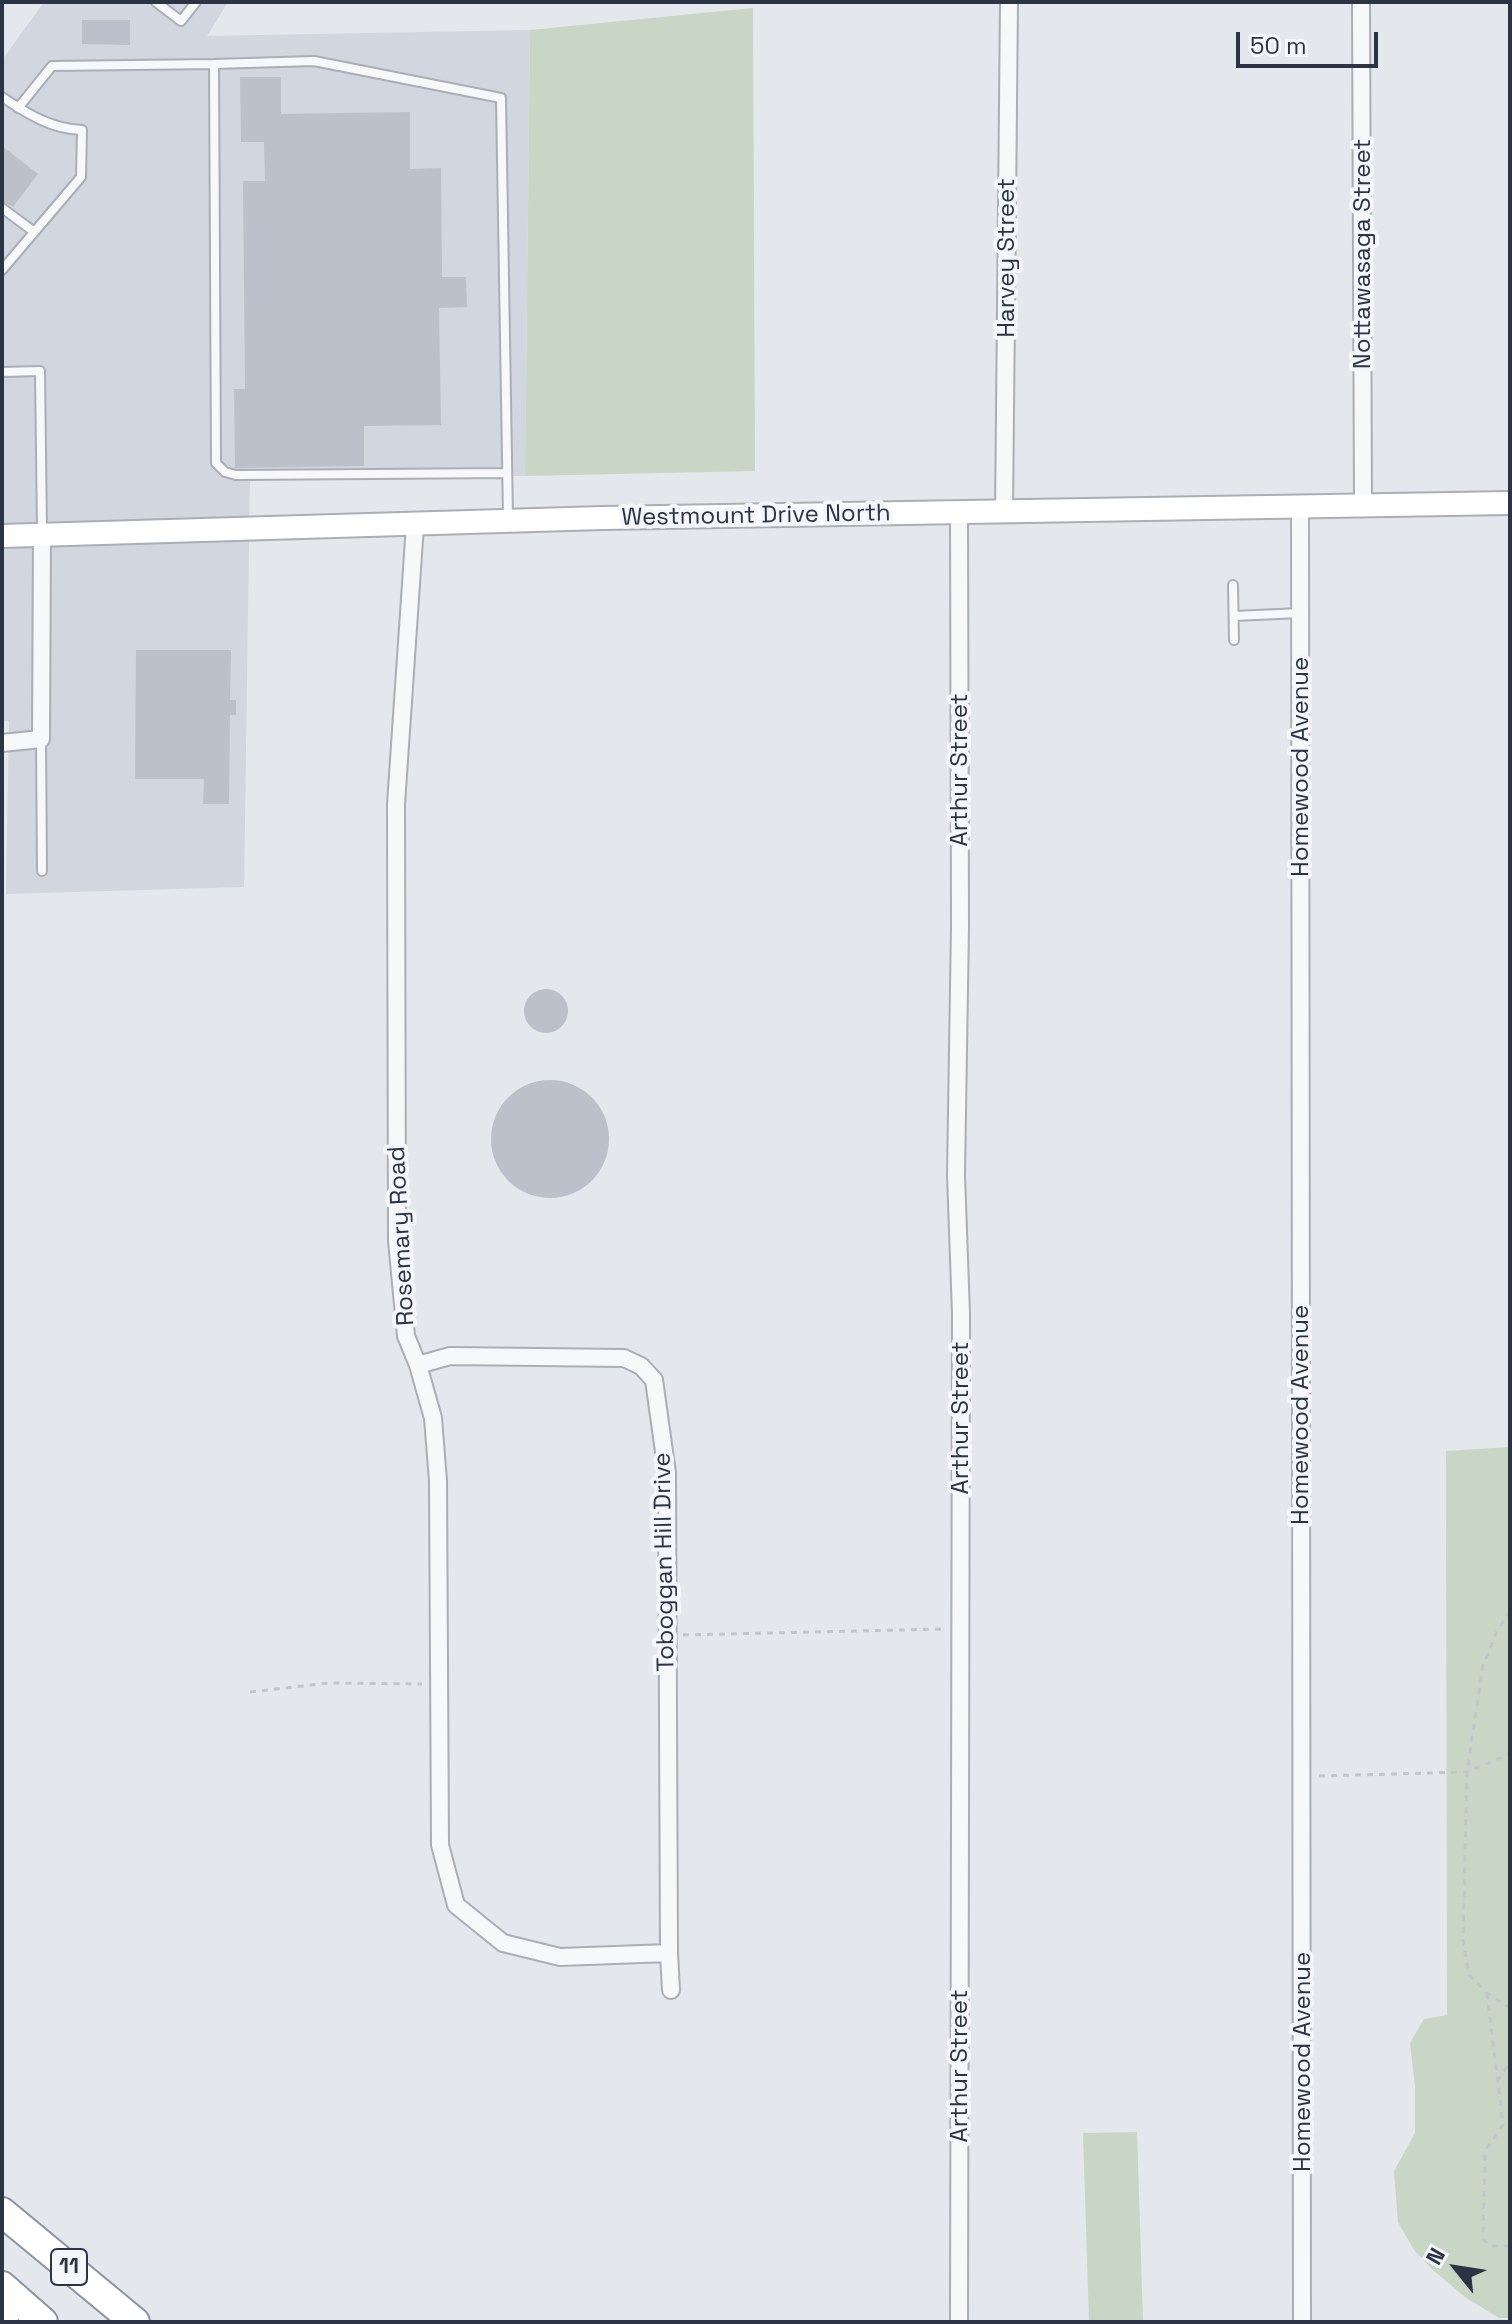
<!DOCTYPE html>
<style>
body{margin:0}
#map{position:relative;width:1512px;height:2324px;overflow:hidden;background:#e4e7ec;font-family:"Space Grotesk",sans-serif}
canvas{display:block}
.frame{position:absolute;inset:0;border:4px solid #2b3445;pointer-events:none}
.north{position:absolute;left:1416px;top:2228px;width:80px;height:80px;-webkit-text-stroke:6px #f4f6f9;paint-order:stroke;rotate:300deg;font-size:22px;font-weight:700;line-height:32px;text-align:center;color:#2b3445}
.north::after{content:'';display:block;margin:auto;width:28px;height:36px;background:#2b3445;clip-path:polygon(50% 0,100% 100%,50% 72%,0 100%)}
.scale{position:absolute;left:1236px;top:32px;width:142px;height:36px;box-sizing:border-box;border:4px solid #2b3445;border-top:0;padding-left:10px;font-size:24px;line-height:28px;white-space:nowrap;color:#2b3445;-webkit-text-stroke:6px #f4f6f9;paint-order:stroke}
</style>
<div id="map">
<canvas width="1512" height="2324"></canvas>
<div class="frame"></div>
<div class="north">N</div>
<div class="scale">50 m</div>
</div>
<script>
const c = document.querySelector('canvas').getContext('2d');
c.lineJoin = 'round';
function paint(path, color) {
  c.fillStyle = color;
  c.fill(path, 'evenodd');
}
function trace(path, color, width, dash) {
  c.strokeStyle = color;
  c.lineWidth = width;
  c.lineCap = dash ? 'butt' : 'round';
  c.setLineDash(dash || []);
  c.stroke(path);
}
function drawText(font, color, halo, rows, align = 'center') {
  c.font = font + ' "Space Grotesk",sans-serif';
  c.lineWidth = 8;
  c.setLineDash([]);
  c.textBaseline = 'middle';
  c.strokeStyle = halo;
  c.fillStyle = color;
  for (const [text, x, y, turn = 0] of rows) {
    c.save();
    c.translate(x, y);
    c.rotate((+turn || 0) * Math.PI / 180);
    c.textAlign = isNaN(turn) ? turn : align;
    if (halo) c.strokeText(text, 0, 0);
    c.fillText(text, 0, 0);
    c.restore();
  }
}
paint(new Path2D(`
 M44 2H228L207 36 530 30 525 476H250L244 887 6 894 9 721H2V60Z`), '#d2d6de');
paint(new Path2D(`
 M753 8 755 471 525 476 530 30Z
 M1510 1447V2318H1499L1465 2297 1434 2271 1414 2250 1398 2222 1394 2171 1415 2133V2087L1410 2043 1424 2019 1447 2015 1446 1451Z
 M1137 2132 1143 2321 1089 2322 1083 2133Z`), '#c9d6c5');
paint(new Path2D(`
 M82 20H130V45L82 44Z
 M240 77H281V114L410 112V169L441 168 442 277H466L467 307 439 308 441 425 364 426V466L235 468 234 389H245L243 181H265L264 142H241Z
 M2 146 38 174 13 207 2 201Z
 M136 650H231L230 700H236V715H230L229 804H203L204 779H135Z
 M524 1011a22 22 0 1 1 44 0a22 22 0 1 1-44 0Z
 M491 1139a59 59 0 1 1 118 0a59 59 0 1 1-118 0Z`), '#bbc0ca');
const lane = new Path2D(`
 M156 2 181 21 196 2
 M214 64 314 61 501 98 508 518
 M2 97C28 114 51 129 82 130L81 177 2 270
 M18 108 52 66 214 64 216 463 225 472 236 475 507 473
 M2 208 33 231
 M2 372 40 371 42 531
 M1233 585 1234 640
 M1234 616 1300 613
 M41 740 42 871`);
const street = new Path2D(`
 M1361 2 1363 506
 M1300 507 1302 2322
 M959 514 960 926 956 1175 961 1314 959 2322
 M1004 514 1009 2
 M415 525 396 804 397 1241 406 1336 418 1365 433 1418 438 1481 440 1845 456 1905 503 1943 560 1957 669 1953
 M2 743 41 739 42 536
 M418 1365 450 1356 624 1358 641 1366 654 1380 667 1473 669 1953 671 1990`);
const secondary = new Path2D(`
 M2 536 602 518 1510 503`);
const highway = new Path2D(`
 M2 2212 135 2322
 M2 2286 43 2322
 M2 2320 4 2322`);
trace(lane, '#a9aeb7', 12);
trace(street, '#a9aeb7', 20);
trace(secondary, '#a9aeb7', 26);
trace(highway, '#8b94a3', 32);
trace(new Path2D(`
 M1510 1611 1496 1633 1483 1666 1467 1772 1463 1940 1469 1975 1487 1993 1510 2008
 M683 1635 944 1629
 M250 1692 329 1683 422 1684
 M1319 1776 1467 1772 1510 1754
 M1487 1993 1503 2125 1487 2148 1485 2156 1483 2239 1491 2246H1510
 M1497 2081 1510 2063`), '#c2c5cb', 3, [6, 6]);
trace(lane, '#f7f8fa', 8);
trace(street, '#f7f8fa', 16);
trace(secondary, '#fff', 22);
trace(highway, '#fff', 28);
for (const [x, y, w] of [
 [69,2267,36]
]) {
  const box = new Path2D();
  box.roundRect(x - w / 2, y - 18, w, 36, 6);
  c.fillStyle = '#f4f6f9';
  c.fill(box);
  trace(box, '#2b3445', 2);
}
drawText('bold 22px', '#2b3445', null, [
 ["11",69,2267]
]);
drawText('24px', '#2b3445', '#f4f6f9', [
 ["Nottawasaga Street",1363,254,-90],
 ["Harvey Street",1007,258,-90],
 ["Westmount Drive North",756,516,-1],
 ["Homewood Avenue",1301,767,-90],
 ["Arthur Street",960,770,-90],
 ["Rosemary Road",402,1236,-93],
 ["Homewood Avenue",1301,1415,-90],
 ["Arthur Street",961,1418,-90],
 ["Toboggan Hill Drive",665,1562,-91],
 ["Homewood Avenue",1303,2062,-90],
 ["Arthur Street",960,2066,-90]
]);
</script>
